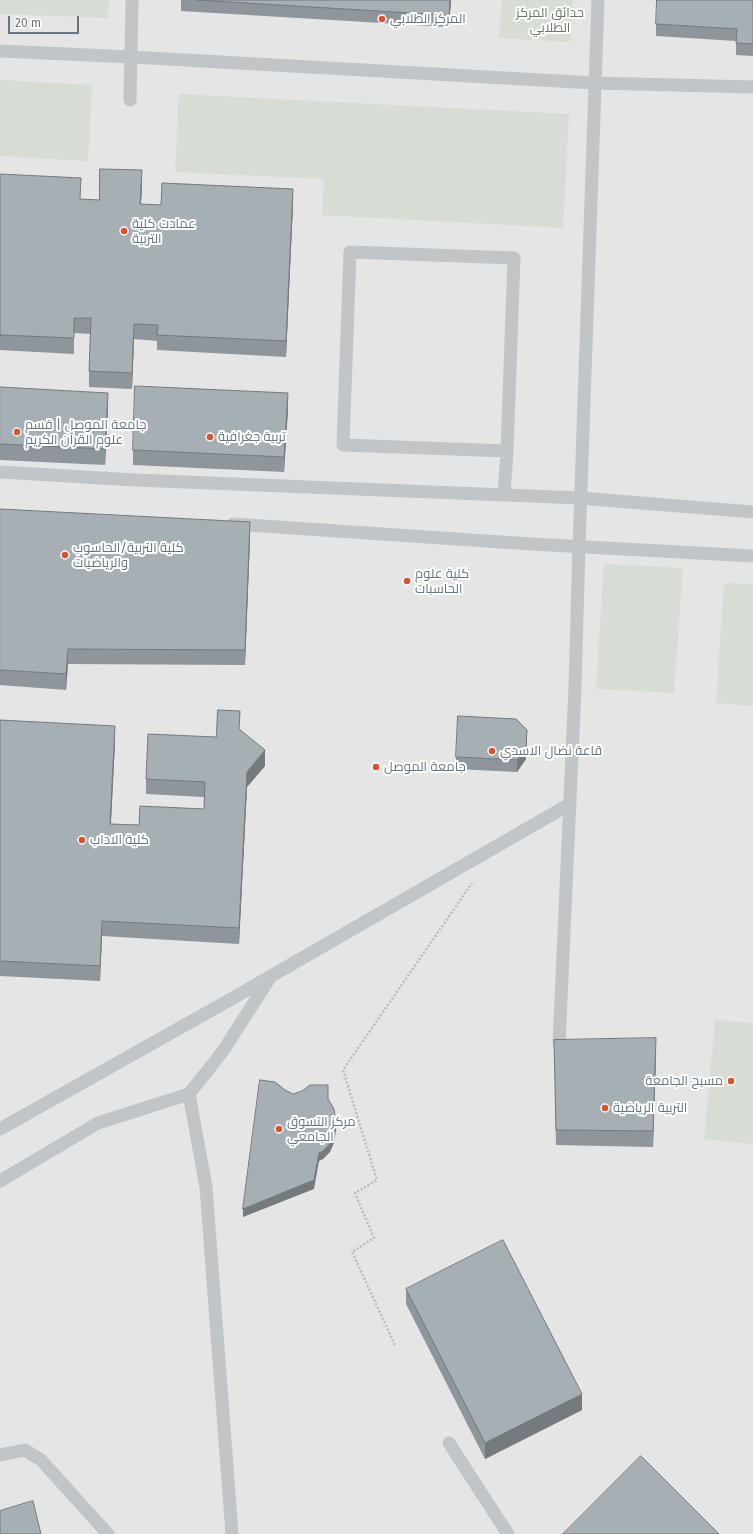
<!DOCTYPE html>
<meta charset="utf-8">
<style>
body{margin:0}
#map{position:relative;width:753px;height:1534px;overflow:hidden;background:#f6f6f3;font-family:"Fira Sans",sans-serif}
canvas{display:block}
.scale{position:absolute;left:8px;top:16px;width:71px;height:18px;box-sizing:border-box;border:2px solid #667783;border-top:0;padding-left:5px;font-size:12px;line-height:14px;white-space:nowrap;color:#667783;-webkit-text-stroke:3px #fff;paint-order:stroke}
</style>
<div id="map">
<canvas width="753" height="1534"></canvas>
<div class="scale">20 m</div>
</div>
<script>
const c = document.querySelector('canvas').getContext('2d');
c.lineJoin = 'round';
function paint(path, color) {
  c.fillStyle = color;
  c.fill(path, 'evenodd');
}
function trace(path, color, width, dash) {
  c.strokeStyle = color;
  c.lineWidth = width;
  c.lineCap = dash ? 'butt' : 'round';
  c.setLineDash(dash || []);
  c.stroke(path);
}
function drawText(font, color, halo, rows, align = 'center') {
  c.font = font + ' "Fira Sans",Cairo,sans-serif';
  c.lineWidth = 4;
  c.setLineDash([]);
  c.textBaseline = 'middle';
  c.strokeStyle = halo;
  c.fillStyle = color;
  for (const [text, x, y, turn = 0] of rows) {
    c.save();
    c.translate(x, y);
    c.rotate((+turn || 0) * Math.PI / 180);
    c.textAlign = isNaN(turn) ? turn : align;
    if (halo) c.strokeText(text, 0, 0);
    c.fillText(text, 0, 0);
    c.restore();
  }
}
paint(new Path2D(`
 M0 0H753V1534H0Z`), '#e4e5e4');
paint(new Path2D(`
 M0 0H109L108 18 0 14Z
 M502 0H573L570 42 499 38Z
 M0 80 92 85 88 161 0 156Z
 M179 94 569 114 563 228 322 215 324 179 175 172Z
 M604 564 683 568 674 693 596 689Z
 M724 583 753 584V706L716 703Z
 M715 1020 753 1023V1144L704 1139Z`), '#d7ddd4');
trace(new Path2D(`
 M395 1345 352 1252 374 1238 355 1193 377 1180 343 1070 472 883`), '#b9bcbe', 2.5, [2, 2]);
trace(new Path2D(`
 M0 51 132 57 594 83 753 87
 M130 100 132 0
 M350 252 514 258 507 451 343 445Z
 M0 472 135 480 580 498 753 512
 M504 495 507 451
 M233 524 531 544 753 556
 M559 1044 575 687 579 546 598 0
 M189 1094 223 1051 269 979
 M0 1129 226 1002 570 804
 M0 1181 98 1123 189 1094 206 1187 232 1534
 M449 1443 508 1534
 M0 1455 25 1450 41 1460 108 1534`), '#c1c5c8', 13);
paint(new Path2D(`
 M181 0H451L449 27 181 11Z
 M753 0V56L736 55V41L656 36V24Z
 M0 174 81 199 99 200 142 186 141 204 161 205 293 204 286 357 157 350V341L134 339 132 389 89 387V371L91 334 74 333V354L0 350Z
 M0 387 108 408 105 465 0 460Z
 M288 409 284 472 133 465V450Z
 M0 509 250 538 245 665 68 664 66 690 0 685Z
 M0 720 115 742 111 824 139 825 204 809V797L146 794V779L216 737 240 729 265 766 247 787 239 944 102 936 100 981 0 976Z
 M527 742 526 759 517 772 456 769V757Z
 M554 1040 656 1054 653 1147 556 1145Z
 M406 1289 582 1410 485 1459 406 1304Z`), '#8f969b');
paint(new Path2D(`
 M450 0H451L449 27V15Z
 M142 170V186L140 220V204Z
 M293 189V204L286 357V341Z
 M134 324V339L132 389V373Z
 M108 393V408L105 465V449Z
 M288 393V409L284 472V457Z
 M250 522V538L245 665V650Z
 M68 649V664L66 690V674Z
 M115 726V742L110 839V824Z
 M527 730 526 759 517 772V760Z
 M265 750V766L247 787 239 944V928L247 772Z
 M102 921V936L100 981V966Z
 M656 1038V1054L653 1147V1131Z
 M336 1122V1130L334 1143 330 1152 323 1159 319 1161 314 1189 243 1217V1209L319 1153Z
 M582 1394V1410L485 1459V1443Z`), '#747a7e');
const building = new Path2D(`
 M197 0H450L449 15Z
 M657 0H753V44L736 43 737 29 656 24Z
 M100 169 142 170 140 204 161 205 162 183 293 189 286 341 157 335 158 325 134 324 132 373 89 371 91 318H74V338L0 335V174L81 178 80 199 99 200Z
 M135 386 288 393 284 457 133 450Z
 M0 387 108 393 105 449 0 444Z
 M0 509 250 522 245 650 68 649 66 674 0 670Z
 M218 710 240 711 239 729 265 750 247 772 239 928 102 921 100 966 0 961V720L115 726 110 824 139 825 140 806 204 809 205 782 146 779 148 734 216 737Z
 M458 716 516 719 527 730 526 747 517 760 456 757Z
 M656 1038 653 1131 556 1130 554 1040Z
 M260 1080 275 1082 285 1090 293 1094 302 1091 310 1085H328V1099L334 1109 336 1122 334 1135 330 1144 323 1151 319 1153 314 1180 243 1209Z
 M503 1240 582 1394 485 1443 406 1289Z
 M641 1456 719 1534H563Z
 M33 1501 41 1534H0V1511Z`);
paint(building, '#a6afb4');
trace(building, '#747a7e', 1);
for (const [x, y, r, color] of [
 [382,19,4,"#de522b"],
 [124,231,4,"#de522b"],
 [17,432,4,"#de522b"],
 [210,437,4,"#de522b"],
 [65,555,4,"#de522b"],
 [407,581,4,"#de522b"],
 [492,751,4,"#de522b"],
 [376,767,4,"#de522b"],
 [82,840,4,"#de522b"],
 [731,1081,4,"#de522b"],
 [605,1108,4,"#de522b"],
 [279,1129,4,"#de522b"]
]) {
  const dot = new Path2D();
  dot.arc(x, y, r, 0, 2 * Math.PI);
  c.fillStyle = color;
  c.fill(dot);
  trace(dot, '#fff', 1.5);
}
drawText('13px', '#697a65', '#fff', [
 ["حدائق المركز",550,13],
 ["الطلابي",550,28]
]);
drawText('13px', '#667783', '#fff', [
 ["المركز الطلابي",390,19],
 ["عمادت كلية",132,224],
 ["التربية",132,239],
 ["جامعة الموصل | قسم",25,425],
 ["علوم القرآن الكريم",25,440],
 ["تربية جغرافية",218,437],
 ["كلية التربية/الحاسوب",73,548],
 ["والرياضيات",73,563],
 ["كلية علوم",415,574],
 ["الحاسبات",415,589],
 ["قاعة نضال الاسدي",500,751],
 ["جامعة الموصل",384,767],
 ["كلية الاداب",90,840],
 ["مسبح الجامعة",723,1081,"right"],
 ["التربية الرياضية",613,1108],
 ["مركز التسوق",287,1122],
 ["الجامعي",287,1137]
], 'left');
</script>
